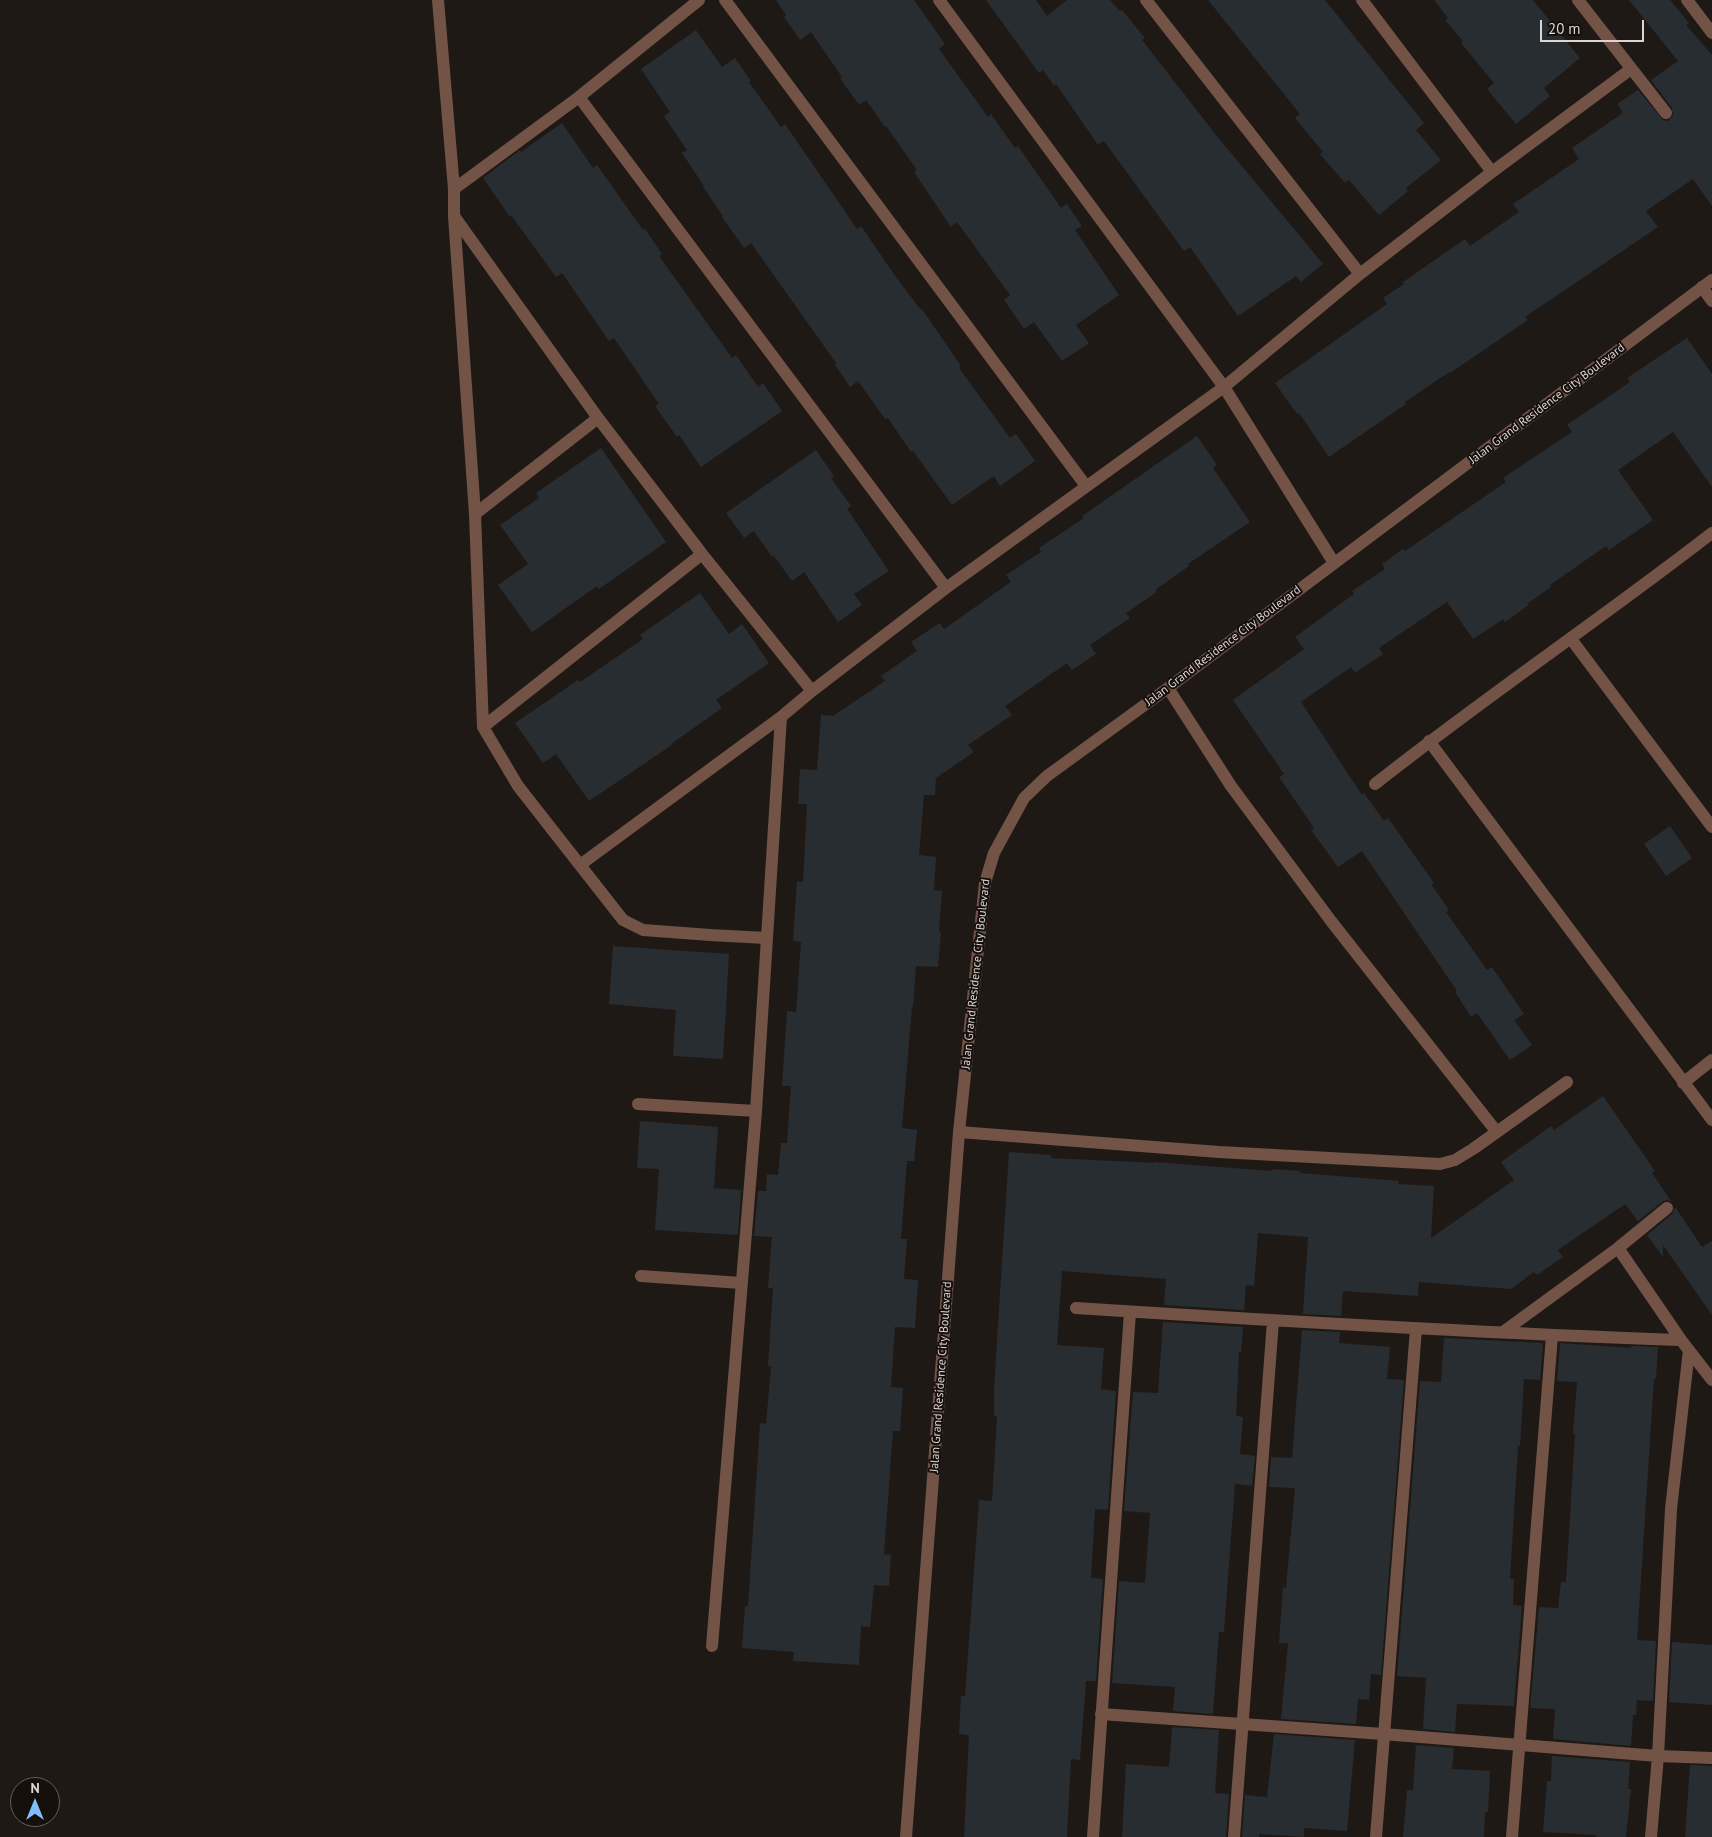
<!DOCTYPE html>
<style>
body{margin:0}
#map{position:relative;width:1712px;height:1837px;overflow:hidden;background:#1f1916;font-family:"PT Sans",sans-serif}
canvas{display:block}
.north{position:absolute;left:10px;top:1777px;width:50px;height:50px;box-sizing:border-box;background:#16100d;border:1px solid #655f5d;border-radius:50%;rotate:0deg;font-size:14px;font-weight:700;line-height:20px;text-align:center;color:#dbd6d4}
.north::after{content:'';display:block;margin:auto;width:18px;height:22px;background:#81bdfa;clip-path:polygon(50% 0,100% 100%,50% 72%,0 100%)}
.scale{position:absolute;left:1540px;top:20px;width:104px;height:22px;box-sizing:border-box;border:2px solid #dbd6d4;border-top:0;padding-left:6px;font-size:15px;line-height:18px;white-space:nowrap;color:#dbd6d4;-webkit-text-stroke:4px #16100d;paint-order:stroke}
</style>
<div id="map">
<canvas width="1712" height="1837"></canvas>
<div class="north">N</div>
<div class="scale">20 m</div>
</div>
<script>
const c = document.querySelector('canvas').getContext('2d');
c.lineJoin = 'round';
function paint(path, color) {
  c.fillStyle = color;
  c.fill(path, 'evenodd');
}
function trace(path, color, width, dash) {
  c.strokeStyle = color;
  c.lineWidth = width;
  c.lineCap = dash ? 'butt' : 'round';
  c.setLineDash(dash || []);
  c.stroke(path);
}
function drawText(font, color, halo, rows, align = 'center') {
  c.font = font + ' "PT Sans",sans-serif';
  c.lineWidth = 4;
  c.setLineDash([]);
  c.textBaseline = 'middle';
  c.strokeStyle = halo;
  c.fillStyle = color;
  for (const [text, x, y, turn = 0] of rows) {
    c.save();
    c.translate(x, y);
    c.rotate((+turn || 0) * Math.PI / 180);
    c.textAlign = isNaN(turn) ? turn : align;
    if (halo) c.strokeText(text, 0, 0);
    c.fillText(text, 0, 0);
    c.restore();
  }
}
paint(new Path2D(`
 M776 0H914L945 44 939 49 988 117 991 114 1015 148 1018 146 1061 208 1067 204 1082 226 1075 230 1119 295 1076 325 1089 343 1062 361 1034 322 1024 329 1004 300 1010 295 957 222 951 227 914 172 917 170 886 126 885 127 866 100 859 105 840 78 842 77 811 32 800 40 784 17 786 15Z
 M986 0H1036L1047 16 1067 0H1110L1120 11 1122 10 1145 38 1142 40 1216 135 1323 264 1301 282 1296 276 1238 316 1190 247 1184 251 1104 141 1098 145 1056 84 1054 86 1043 70 1039 73Z
 M1208 0H1325L1424 123 1416 130 1441 160 1406 188 1408 191 1379 215 1349 180 1345 183 1320 154 1323 152 1295 118 1300 114Z
 M1434 0H1533L1580 58 1544 88 1550 96 1516 124 1487 89 1494 83 1461 43 1463 41 1445 20 1448 18Z
 M1629 0H1670L1689 23 1686 25 1712 55V206L1693 179 1646 211 1658 227 1525 317 1528 320 1450 373 1449 372 1405 402 1406 404 1329 457 1299 413 1297 414 1275 383 1387 304 1383 298 1404 284 1403 282 1465 239 1470 246 1519 212 1513 204 1579 159 1572 148 1623 113 1617 104 1638 90 1663 120 1668 121 1673 116 1672 108 1651 80 1678 61Z
 M696 30 722 67 735 58 751 81 749 82 781 127 785 124 857 229 861 226 898 280 921 310 922 309 961 366 959 368 1010 438 1016 434 1035 461 1000 486 994 476 952 505 913 451 911 452 888 418 885 419 858 381 850 387 835 365 836 363 751 243 744 248 722 217 723 216 703 187 704 186 682 153 687 150 664 116 670 112 641 69Z
 M562 123 593 168 597 165 643 230 645 229 662 254 659 256 732 358 736 355 758 387 763 383 782 411 701 467 679 435 677 437 655 406 659 404 614 338 609 341 562 273 556 277 511 215 510 217 483 178 520 150 521 152Z
 M1687 338 1712 374V487L1673 432 1618 470 1653 520 1609 550 1606 546 1550 585 1551 587 1527 604 1529 605 1505 622 1503 619 1473 639 1447 602 1379 648 1383 654 1355 673 1351 667 1301 702 1362 795 1364 793 1384 821 1388 818 1434 883 1431 884 1449 910 1446 912 1487 970 1492 967 1524 1014 1514 1020 1532 1045 1510 1060 1477 1013 1471 1017 1455 992 1457 991 1362 851 1338 867 1311 830 1314 828 1279 777 1284 774 1233 700 1304 649 1295 637 1354 594 1352 591 1385 569 1382 564 1403 549 1405 551 1506 482 1503 478 1572 432 1567 425 1630 382 1627 378Z
 M1197 436 1217 465 1213 468 1250 522 1188 564 1189 566 1155 590 1157 592 1126 613 1130 618 1090 645 1096 654 1072 670 1067 663 1005 706 1012 715 968 745 974 752 936 778 935 795H924L919 855 936 857 934 890 942 891 939 932 941 933 938 967 916 966 913 1007H912L902 1128 917 1130 914 1161H907L901 1239H907L904 1279 918 1280 915 1328 895 1327 891 1387 903 1388 900 1431H893L884 1554 891 1555 889 1586 874 1585 870 1627 861 1626 859 1665 793 1661 794 1652 742 1648 745 1606H748L760 1423 766 1424 771 1366H768L773 1288H768L772 1237 754 1236 758 1191H766L767 1174 778 1175 781 1143H787L791 1086H782L787 1011 796 1012 801 942 793 941 797 881 803 882 807 804H798L800 769 817 770 821 715 833 716 885 681 881 676 917 651 911 642 940 623 944 629 1011 582 1006 575 1041 552 1039 548 1084 518 1082 516Z
 M601 448 666 542 599 589 597 586 532 632 498 585 528 564 500 525 539 498 536 493Z
 M816 450 834 476 831 478 851 506 847 509 889 571 854 594 862 605 838 622 804 572 792 581 774 556 772 557 754 531 744 538 726 513Z
 M700 593 729 634 742 624 769 663 716 700 722 708 671 744 672 745 589 801 556 754 543 763 515 723 578 680 580 682 643 639 640 635Z
 M1670 826 1692 858 1666 876 1644 844Z
 M613 946 729 954 723 1059 673 1056 676 1010 609 1004Z
 M1603 1096 1655 1171 1652 1173 1671 1201 1666 1200 1662 1202 1638 1221 1625 1204 1558 1250 1563 1257 1537 1275 1534 1272 1511 1289 1419 1282 1418 1296 1343 1291 1341 1316 1303 1314 1308 1237 1258 1233 1254 1286 1246 1285 1244 1310 1164 1305 1166 1279 1062 1271 1057 1345 1104 1348 1101 1389 1116 1391 1108 1510 1095 1509 1091 1578 1103 1579 1096 1681H1086L1080 1760 1071 1759 1067 1837H964L969 1735 959 1734 961 1696H965L979 1500 992 1501 997 1416H994V1388L1009 1152 1051 1155V1158L1154 1163V1162L1272 1171 1273 1169 1300 1171V1173L1399 1181 1398 1184 1434 1186 1431 1238 1514 1180 1501 1162 1551 1126 1554 1130Z
 M640 1121 718 1127 714 1188 741 1190 738 1235 655 1230 659 1169 637 1168Z
 M1675 1207 1702 1247 1712 1241V1315L1663 1245V1257L1647 1235 1672 1214Z
 M1163 1322 1243 1327 1241 1352H1239L1236 1416 1243 1417 1240 1454 1255 1456 1252 1486 1235 1484 1224 1632H1219L1213 1714 1173 1711 1175 1687 1112 1683 1119 1581 1145 1583 1150 1513 1124 1511 1133 1392 1158 1393Z
 M1302 1330 1340 1332 1339 1343 1390 1347 1387 1379 1404 1380 1381 1675 1371 1674 1369 1700 1358 1699 1356 1724 1281 1719 1288 1643H1279L1283 1587 1286 1588 1295 1488 1269 1487 1271 1457 1292 1458Z
 M1444 1338 1543 1343 1540 1380 1524 1379 1520 1446H1518L1510 1579H1514L1513 1605 1522 1606 1514 1706 1457 1704 1455 1732 1423 1729 1426 1678 1397 1676 1420 1381 1441 1382Z
 M1560 1343 1631 1348V1346L1658 1347 1656 1379H1654L1637 1640 1656 1641 1653 1701 1637 1700 1636 1715H1633L1631 1746 1553 1739 1555 1709 1530 1708 1539 1607 1558 1608 1561 1582H1566L1575 1434H1573L1577 1382 1557 1381Z
 M1672 1642 1712 1645V1705L1669 1702Z
 M1172 1727 1219 1730 1215 1793 1229 1794 1226 1837H1122L1126 1764 1169 1767Z
 M1274 1734 1355 1740 1347 1831 1304 1828V1837L1259 1834V1837H1242L1245 1795 1267 1797Z
 M1416 1745 1454 1748 1452 1769 1490 1771 1488 1812H1485L1484 1837H1403L1407 1790H1413Z
 M1552 1756 1630 1762 1628 1789H1631L1626 1837H1596V1835L1543 1832 1547 1781H1551Z
 M1690 1765 1712 1766V1837H1685Z`), '#282d32');
trace(new Path2D(`
 M438 0 454 189V216L475 514 483 727 518 786 623 920 643 930 710 935 766 938
 M725 0 1086 486
 M939 0 1224 387 1334 563
 M1146 0 1360 274
 M1362 0 1492 172
 M1578 0 1666 113
 M1687 0 1712 33
 M579 97 946 588
 M454 189 579 97 699 0
 M454 216 598 418 702 554 812 691
 M1702 287 1712 301
 M475 514 598 418
 M1571 639 1712 827
 M1168 688 1231 786 1331 921 1496 1131
 M483 727 702 554
 M1429 741 1712 1120
 M1375 784C1485 697 1601 619 1712 533
 M580 865 781 717 812 691 946 588 1224 387 1360 274 1492 172 1631 69
 M1683 1083 1712 1060
 M638 1104 756 1111
 M959 1132 1219 1152 1440 1164 1455 1160 1473 1149 1567 1082
 M1618 1248 1681 1340 1712 1380
 M641 1276 741 1283
 M1076 1308C1277 1321 1479 1333 1681 1340
 M1503 1332 1618 1248 1667 1208
 M712 1646 756 1111 781 717
 M1101 1714 1383 1734 1658 1756 1712 1758
 M906 1837 959 1132 985 883 994 853 1024 798 1047 776 1168 688 1712 280
 M1093 1837 1130 1312
 M1234 1837 1273 1321
 M1376 1837 1416 1329
 M1512 1837 1552 1336
 M1651 1837 1658 1756 1671 1509 1689 1350`), '#735346', 12);
drawText('12px', '#dbd6d4', '#16100d', [
 ["Jalan Grand Residence City Boulevard",1547,404,-37],
 ["Jalan Grand Residence City Boulevard",1223,646,-37],
 ["Jalan Grand Residence City Boulevard",976,974,-84],
 ["Jalan Grand Residence City Boulevard",941,1377,-86]
]);
</script>
